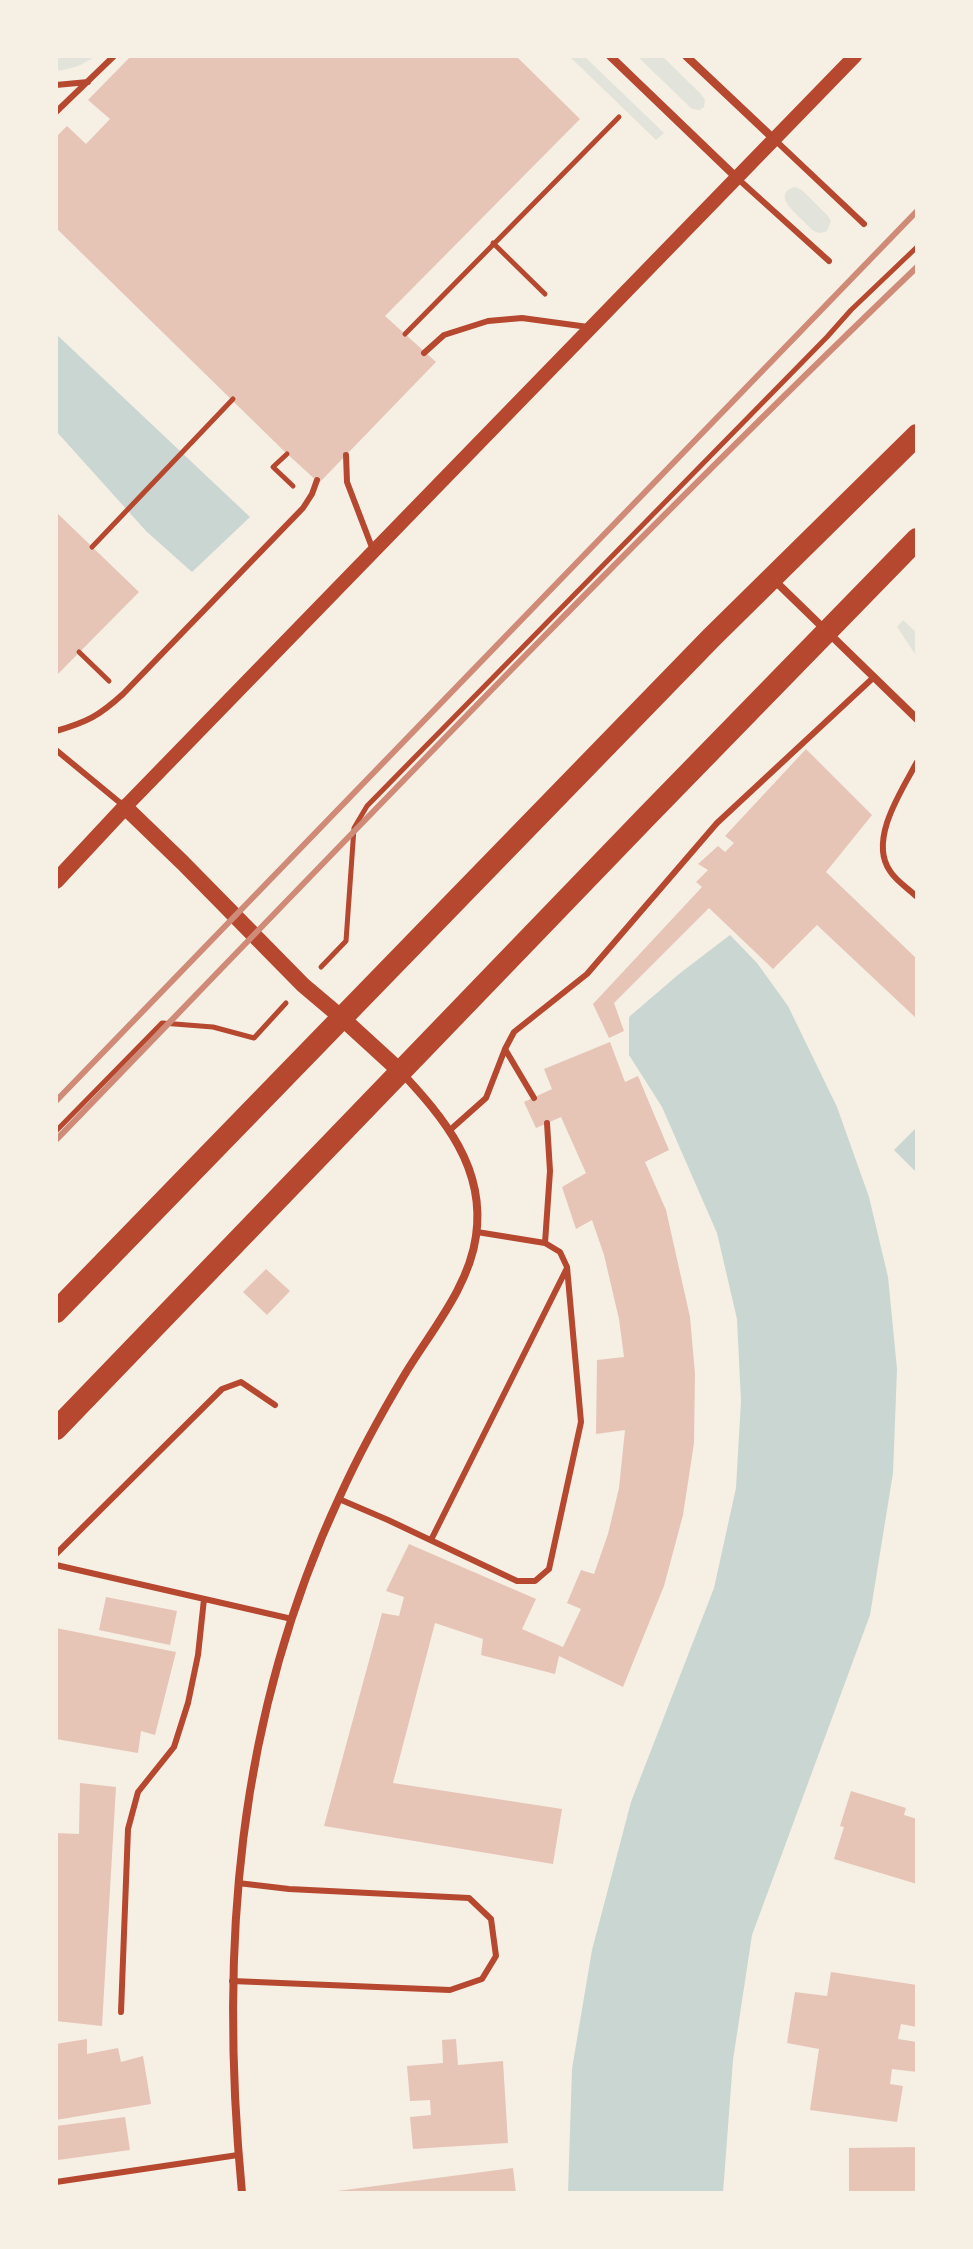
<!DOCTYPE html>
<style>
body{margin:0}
#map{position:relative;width:973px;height:2249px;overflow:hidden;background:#f6efe4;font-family:Roboto,sans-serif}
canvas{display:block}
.frame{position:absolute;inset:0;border:58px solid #f6efe4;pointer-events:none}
</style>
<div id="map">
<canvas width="973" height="2249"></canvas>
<div class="frame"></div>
</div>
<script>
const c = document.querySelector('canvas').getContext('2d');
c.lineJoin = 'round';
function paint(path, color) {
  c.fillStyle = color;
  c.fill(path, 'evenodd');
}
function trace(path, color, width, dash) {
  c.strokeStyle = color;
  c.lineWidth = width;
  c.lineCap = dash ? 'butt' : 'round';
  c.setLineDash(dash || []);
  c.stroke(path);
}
paint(new Path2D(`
 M56 56H95C84 65 71 69 56 71Z
 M569 56H584L664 133 656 140Z
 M637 56H662L701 94 705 100 704 107 700 110 692 109Z
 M795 187 802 190 828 216 831 221 827 231C822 233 820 234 814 231 809 228 804 221 799 217 790 208 774 193 795 187Z
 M903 620 917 633V657L897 627Z`), '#e2e4dc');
paint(new Path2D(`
 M56 334 250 517 192 572 146 531 56 431Z
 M730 935 757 963 788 1006 837 1107 869 1197 888 1277 897 1369 893 1473 870 1615 752 1935 733 2060 723 2193H568L572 2069 592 1950 631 1802 714 1588 736 1488 741 1401 737 1319 717 1233 662 1107 629 1055V1017L679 974Z
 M917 1127V1173L894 1150Z`), '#c9d6d2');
paint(new Path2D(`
 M131 56H516L580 119 385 316 436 362 319 483 284 451 56 228V137L67 126 86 144 110 119 88 100Z
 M56 512 139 592 56 676Z
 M806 749 872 815 826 872 917 959V1019L817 925 773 969 709 908 614 1003 624 1031 609 1038 593 1004 702 887 696 882 708 870 698 864 718 846 725 852 734 843 725 836Z
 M610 1042 625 1082 638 1076 669 1150 645 1162 666 1210 690 1317 695 1374 694 1443 683 1515 664 1586 623 1687 559 1656 555 1674 481 1655 483 1639 435 1623 393 1783 562 1809 553 1864 324 1826 382 1613 399 1616 404 1597 386 1591 409 1544 536 1599 522 1629 563 1647 581 1609 567 1603 581 1570 594 1574 608 1534 619 1488 625 1430 596 1434 597 1360 624 1357 619 1319 604 1255 592 1220 576 1229 562 1187 586 1173 561 1117 536 1128 524 1102 552 1089 544 1069Z
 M266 1269 290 1291 267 1315 243 1292Z
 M106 1597 177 1611 170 1645 99 1630Z
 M56 1628 176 1652 155 1735 141 1731 138 1753 56 1739Z
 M80 1783 116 1787 102 2026 56 2021V1833L79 1834Z
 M851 1791 906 1808 904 1815 917 1819V1884L834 1859 844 1827 840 1826Z
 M831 1972 917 1985V2027L901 2024 898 2039 917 2042V2072L892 2069 890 2084 903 2086 897 2122 810 2110 819 2049 787 2043 795 1992 827 1996Z
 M87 2039V2054L118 2048 121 2062 143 2056 151 2104 56 2120V2044Z
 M456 2039 458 2065 503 2061 508 2143 413 2149 410 2117 431 2115 430 2100 410 2101 407 2066 443 2063 442 2040Z
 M125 2117 130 2150 58 2160 56 2126Z
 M917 2147V2193H849V2148Z
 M513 2168 516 2193H337V2191Z`), '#e6c5b7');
trace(new Path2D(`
 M493 243 545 294
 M405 334 619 117
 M287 454 273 467 293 486
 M92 547 233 399
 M79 652 109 681
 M321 967 346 941 354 828 367 806 827 337 851 310 917 247
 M56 1131 162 1023 213 1027 254 1038 286 1003`), '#b5482f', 5);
trace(new Path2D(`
 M56 85 88 82
 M56 112 114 56
 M775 140 864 224
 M737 178 829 261
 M424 353 444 335 488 321 522 318 588 327
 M346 455 347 482 373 550
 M56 731C87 722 99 716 123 694L303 508 312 494 317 480
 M56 750 124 806
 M917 762C902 790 868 840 890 871 896 881 909 889 917 897
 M505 1049 534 1098
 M450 1130 486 1098 505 1049 514 1032 587 974 717 823 874 677
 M545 1243 550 1171 547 1123
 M339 1499 388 1520 517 1581H535L549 1569 581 1422 567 1267 560 1252 545 1243 477 1232
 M431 1540 567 1268
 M56 1554 222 1389 241 1382 275 1405
 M56 1565 292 1619
 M232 1981 450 1990 482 1979 496 1956 491 1919 469 1898 289 1889 238 1883
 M121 2012 128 1829 138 1792 174 1747 188 1703 198 1655 204 1599
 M56 2182 238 2155`), '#b5482f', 6);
trace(new Path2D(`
 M610 56 737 178
 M686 56 775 140
 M774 580 917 719
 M242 2193C219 1952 236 1719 340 1496 359 1454 381 1414 405 1374 431 1331 469 1287 476 1236 486 1168 444 1118 401 1072`), '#b5482f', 8);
trace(new Path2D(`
 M125 807 855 56`), '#b5482f', 14);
trace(new Path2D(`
 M56 881 125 807 183 863 303 985 342 1018 401 1072`), '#b5482f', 16);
trace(new Path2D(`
 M56 1312 711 638 917 435
 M56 1429 647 816 917 539`), '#b5482f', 22);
trace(new Path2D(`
 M56 1101 917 211
 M56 1140C340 846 622 550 917 267`), '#cf8b77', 6);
</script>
